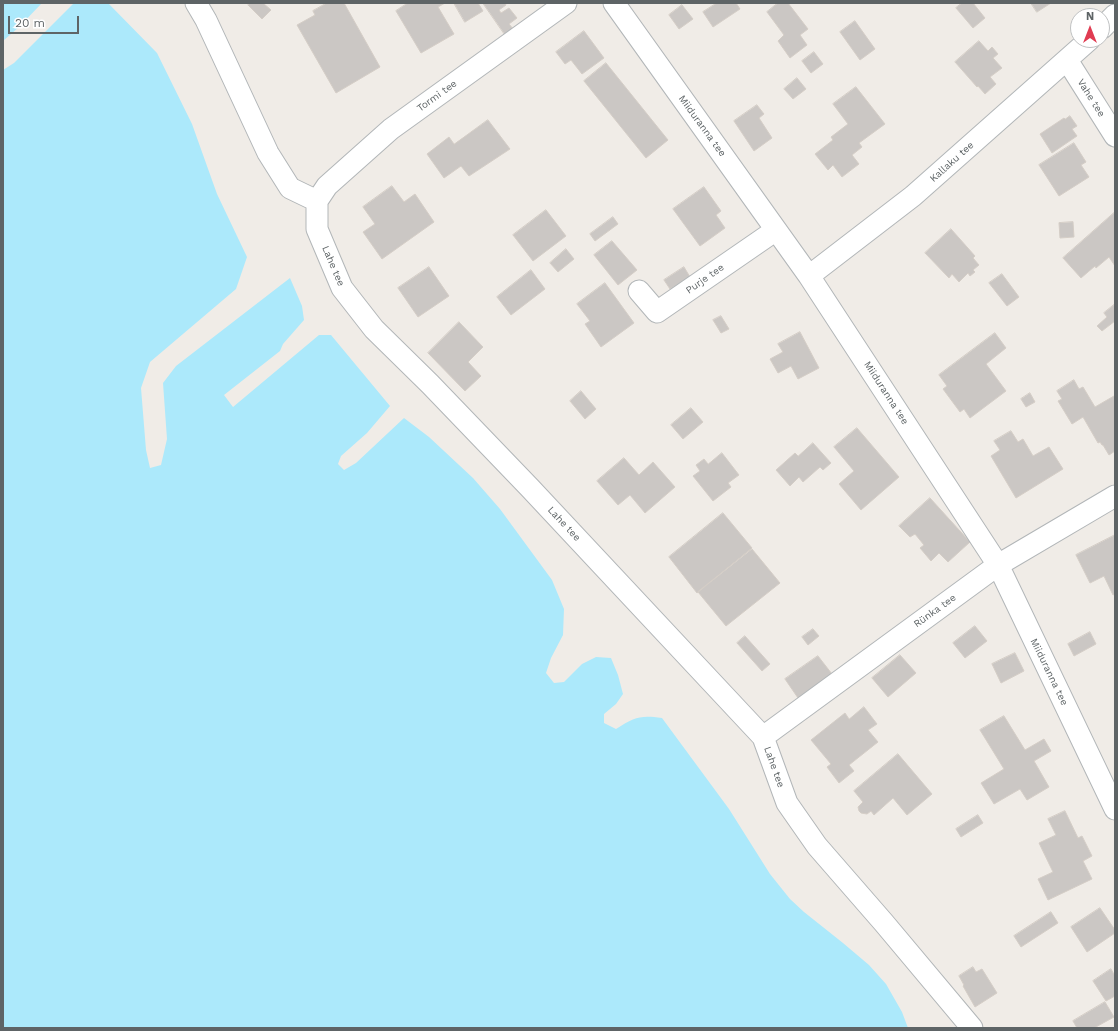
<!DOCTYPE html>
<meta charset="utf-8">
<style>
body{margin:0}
#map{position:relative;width:1118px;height:1031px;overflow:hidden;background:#f0ece7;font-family:"Work Sans",sans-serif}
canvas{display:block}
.frame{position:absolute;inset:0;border:4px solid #5e6466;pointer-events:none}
.north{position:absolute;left:1070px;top:8px;width:40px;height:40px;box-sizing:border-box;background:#fff;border:1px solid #bfc1c2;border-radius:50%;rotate:0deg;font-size:11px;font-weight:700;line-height:16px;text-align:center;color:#5e6466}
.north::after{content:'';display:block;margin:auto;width:14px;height:18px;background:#e03c52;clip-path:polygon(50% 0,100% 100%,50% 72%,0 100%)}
.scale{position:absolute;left:8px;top:16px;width:71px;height:18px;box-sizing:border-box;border:2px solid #5e6466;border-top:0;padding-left:5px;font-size:12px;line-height:14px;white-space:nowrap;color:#5e6466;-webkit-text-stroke:3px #fff;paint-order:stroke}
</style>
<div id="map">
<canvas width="1118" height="1031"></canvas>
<div class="frame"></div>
<div class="north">N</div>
<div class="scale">20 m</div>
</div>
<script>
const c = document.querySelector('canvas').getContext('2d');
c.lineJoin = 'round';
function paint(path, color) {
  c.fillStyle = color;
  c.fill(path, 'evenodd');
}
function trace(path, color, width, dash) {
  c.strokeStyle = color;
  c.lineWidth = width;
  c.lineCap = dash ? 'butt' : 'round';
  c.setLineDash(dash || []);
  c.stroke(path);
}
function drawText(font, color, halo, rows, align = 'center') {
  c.font = font + ' "Work Sans",sans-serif';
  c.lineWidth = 3;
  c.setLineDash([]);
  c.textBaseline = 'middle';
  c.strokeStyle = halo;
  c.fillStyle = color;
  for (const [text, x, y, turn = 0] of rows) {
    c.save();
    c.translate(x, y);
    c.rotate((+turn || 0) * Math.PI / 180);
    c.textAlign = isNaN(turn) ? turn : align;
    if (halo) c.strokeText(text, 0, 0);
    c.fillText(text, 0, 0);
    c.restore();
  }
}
paint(new Path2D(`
 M3 3H42L19 27 3 41Z
 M74 3H108L157 53 192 124 217 194 247 257 236 289 150 362 141 388 146 450 150 468 161 465 167 439 163 383 176 366 290 278 302 306 304 320 283 344 280 351 224 395 233 407 319 335H331L390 406 367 433 341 456 338 464 344 470 356 463 404 418 429 437 473 478 500 509 552 580 564 609 563 635 551 658 546 673 554 683 564 682 582 664 596 657 611 658 618 675 623 694 616 704 604 714V723L616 729C635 717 640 715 662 718L729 809 770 874 790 899 804 912 843 943 869 965 886 984 902 1012 908 1028H3V70L14 63Z`), '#ace9fb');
const building = new Path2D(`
 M250 3H263L271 10 262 19 248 5Z
 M327 3H344L380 67 336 93 297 25 315 15 313 11Z
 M408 3H445L438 7 454 34 421 53 396 11Z
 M454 3H478L483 11 465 22Z
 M483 3H505L506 5 499 10 501 13 509 8 517 18 509 24 514 30 506 36Z
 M717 3H736L740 9 713 27 703 12Z
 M778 3H788L808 29 800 35 807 45 790 58 778 41 784 35 767 12Z
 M962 3H973L985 18 973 28 956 8Z
 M1031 3H1051L1037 12Z
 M682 5 693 19 679 29 669 15Z
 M855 21 875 49 860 60 840 32Z
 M584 31 604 58 582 74 571 60 565 64 556 52Z
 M979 41 988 51 992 47 998 54 993 58 1002 68 990 77 996 84 985 94 978 86 977 87 955 62Z
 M814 52 823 64 811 73 802 61Z
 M606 63 668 140 646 158 584 81Z
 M797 78 806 89 793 99 784 89Z
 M856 87 885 124 859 143 862 147 852 155 859 164 842 177 833 165 828 170 815 154 833 140 831 137 848 124 833 104Z
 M757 105 764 114 759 118 772 138 754 151 734 121Z
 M1070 116 1077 126 1072 129 1077 136 1052 153 1040 134 1064 118 1065 119Z
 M488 120 510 149 469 176 461 166 444 178 427 154 449 137 454 144Z
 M1074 143 1086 162 1081 165 1089 177 1059 196 1039 165Z
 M392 186 404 202 415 194 434 222 382 259 363 232 375 224 363 207Z
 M704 187 721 211 716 215 725 228 700 246 673 209Z
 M546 210 566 236 533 261 513 235Z
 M1115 212V266L1109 257 1096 268 1095 266 1081 278 1063 258Z
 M613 217 618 224 595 241 590 234Z
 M1073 222 1074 237 1060 238 1059 223Z
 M951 229 975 256 973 258 979 265 973 270 975 272 970 276 968 273 959 282 952 274 949 278 925 253Z
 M612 241 637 270 618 285 594 255Z
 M566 249 574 259 558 272 550 263Z
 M429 267 449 296 418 317 398 288Z
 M684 267 690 277 670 289 664 280Z
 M531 270 545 289 511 315 497 297Z
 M1002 274 1019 297 1007 306 989 283Z
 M605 283 634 323 601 347 585 324 590 321 577 304Z
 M1115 304V321L1102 331 1097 326 1107 317 1104 313Z
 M721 316 729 329 721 333 713 320Z
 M459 322 483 347 468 362 481 376 465 391 428 353Z
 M800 332 819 368 798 379 791 366 778 373 770 359 783 352 778 344Z
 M995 333 1006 348 986 364 1006 391 970 418 964 409 960 412 943 389 947 386 939 375Z
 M1074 380 1079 389 1083 387 1095 407 1114 396 1115 398V451L1109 455 1103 445H1102L1100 442 1098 443 1083 417 1072 424 1058 401 1062 399 1057 391Z
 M581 391 596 409 585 419 570 401Z
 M1030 393 1035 402 1026 407 1021 399Z
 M691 408 703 422 683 439 671 425Z
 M857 428 899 477 861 510 839 484 854 471 834 447Z
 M1011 431 1018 442 1023 439 1033 456 1049 447 1063 469 1016 498 991 456 1000 450 994 441Z
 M813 443 831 463 823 470 820 467 803 482 799 477 790 486 776 470 795 453 798 456Z
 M722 453 739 475 728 483 731 487 713 501 693 476 700 471 696 465 704 459 708 464Z
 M624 458 639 475 653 462 675 487 645 513 630 495 618 505 597 481Z
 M930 498 970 542 948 562 939 553 931 561 920 548 924 545 915 534 910 537 899 526Z
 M723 513 752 548 697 593 669 557Z
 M1115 535V594L1113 595 1104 576 1090 583 1076 555Z
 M752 549 780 583 726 626 698 592Z
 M975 626 987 641 965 658 953 643Z
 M813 629 819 636 808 645 802 637Z
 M1090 632 1096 644 1074 656 1068 644Z
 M745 636 770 664 762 671 737 643Z
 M1015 653 1024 671 1001 683 992 664Z
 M900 655 916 673 888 697 872 678Z
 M818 656 832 674 798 698 785 679Z
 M864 707 877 724 868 730 878 742 849 765 854 771 839 783 827 767 831 764 811 740 845 713 849 719Z
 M1004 716 1025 750 1044 739 1051 751 1034 761 1049 787 1027 800 1020 789 994 804 981 783 1004 769 980 730Z
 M898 754 932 794 907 815 893 798 874 815 871 811 867 814 861 813 859 811 858 807 863 802 854 791Z
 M1065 811 1078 838 1082 836 1092 856 1083 861 1092 879 1048 900 1038 879 1053 872 1039 843 1056 835 1048 819Z
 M978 815 983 823 961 837 956 829Z
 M1100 908 1115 930V933L1087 952 1071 927Z
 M1051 912 1058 923 1021 947 1014 936Z
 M973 967 976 972 982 969 997 993 975 1007 963 986 964 985 959 976Z
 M1111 969 1115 976V996L1106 1001 1093 981Z
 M1105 1002 1114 1017 1094 1028H1077L1073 1021Z`);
paint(building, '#cbc7c4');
trace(building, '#d4cdc6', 1);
const minor = new Path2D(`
 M196 3 206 20 268 153 290 188 317 201V229L342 288 374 329 430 384 530 488 763 737 787 803 817 846 884 923 972 1028
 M614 3 809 276 998 565 1115 809
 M1102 28 1115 15
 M1067 60 1115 136
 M317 201 327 186 391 129 566 3
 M809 276 913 196 1089 40
 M639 291 657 312 776 230
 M763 737 998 565 1115 496`);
trace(minor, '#b2b6b8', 23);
trace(minor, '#fff', 21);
drawText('10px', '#5e6466', '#fff', [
 ["Tormi tee",437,96,-36],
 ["Vahe tee",1091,98,58],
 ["Miiduranna tee",702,126,54],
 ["Kallaku tee",952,162,-42],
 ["Lahe tee",333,266,67],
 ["Purje tee",705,279,-35],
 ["Miiduranna tee",886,393,57],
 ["Lahe tee",564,524,47],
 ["Rünka tee",935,611,-36],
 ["Miiduranna tee",1049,672,64],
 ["Lahe tee",774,767,70]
]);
</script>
